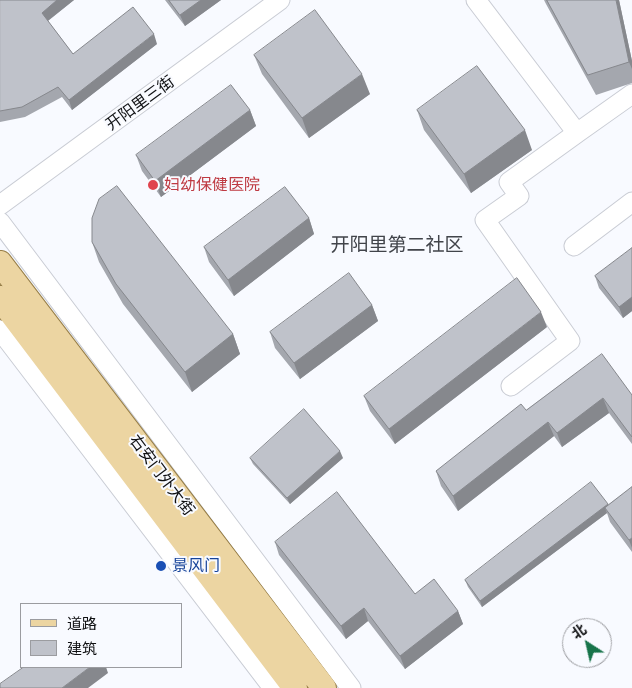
<!DOCTYPE html>
<meta charset="utf-8">
<style>
body{margin:0}
#map{position:relative;width:632px;height:688px;overflow:hidden;background:#f8faff;font-family:Barlow,"Noto Sans SC",sans-serif}
canvas{display:block}
.legend{position:absolute;left:20px;top:603px;width:162px;height:65px;box-sizing:border-box;background:#f8faff;border:1px solid #9b9ca0;margin:0;padding:6px 9px;list-style:none;font-size:15px;color:#0f1012}
.legend li{display:flex;align-items:center;gap:10px;height:25px}
.legend b{width:25px;border:1px solid #9b9ca0}
.north{position:absolute;left:562px;top:618px;width:50px;height:50px;box-sizing:border-box;background:#f8faff;border:1px solid #9b9ca0;border-radius:50%;rotate:325deg;font-size:14px;font-weight:700;line-height:20px;text-align:center;color:#0f1012}
.north::after{content:'';display:block;margin:auto;width:18px;height:22px;background:#17744a;clip-path:polygon(50% 0,100% 100%,50% 72%,0 100%)}
</style>
<div id="map">
<canvas width="632" height="688"></canvas>
<ul class="legend">
<li><b style="height:6px;background:#ecd5a2"></b>道路</li>
<li><b style="height:14px;background:#bfc2ca"></b>建筑</li>
</ul>
<div class="north">北</div>
</div>
<script>
const c = document.querySelector('canvas').getContext('2d');
c.lineJoin = 'round';
function trace(path, color, width, dash) {
  c.strokeStyle = color;
  c.lineWidth = width;
  c.lineCap = dash ? 'butt' : 'round';
  c.setLineDash(dash || []);
  c.stroke(path);
}
function paint(path, color) {
  c.fillStyle = color;
  c.fill(path, 'evenodd');
}
function drawText(font, color, halo, rows, align = 'center') {
  c.font = font + ' Barlow,"Noto Sans SC",sans-serif';
  c.lineWidth = 4;
  c.setLineDash([]);
  c.textBaseline = 'middle';
  c.strokeStyle = halo;
  c.fillStyle = color;
  for (const [text, x, y, turn = 0] of rows) {
    c.save();
    c.translate(x, y);
    c.rotate((+turn || 0) * Math.PI / 180);
    c.textAlign = isNaN(turn) ? turn : align;
    if (halo) c.strokeText(text, 0, 0);
    c.fillText(text, 0, 0);
    c.restore();
  }
}
const minor = new Path2D(`
 M476 0 577 133 509 182 519 196 485 220 570 341 511 386
 M577 133 632 94
 M0 205 280 0
 M0 222 351 688
 M574 246 632 202
 M0 330 273 688`);
const major = new Path2D(`
 M0 263 324 688
 M0 298 295 688`);
trace(minor, '#c9ccd4', 21);
trace(major, '#977e47', 26);
trace(minor, '#fff', 19);
trace(major, '#ecd5a2', 24);
paint(new Path2D(`
 M0 0H74L48 21 73 54 157 44 72 110 62 97 25 117 0 122Z
 M165 0H221L185 26Z
 M544 0H619L632 61V83L596 95 546 4Z
 M254 55 370 94 309 138 262 74Z
 M250 110 256 126 161 197 142 171 136 155Z
 M417 110 532 150 471 193 424 130Z
 M309 218 314 234 234 296 209 262 204 247Z
 M92 242 233 334 240 354 192 392 123 304 99 262Z
 M632 248V311L623 318 599 288 595 276Z
 M372 305 378 321 300 379 275 348 270 332Z
 M547 327 395 444 370 411 364 396Z
 M632 395V444L609 413 562 447 554 436 458 511 441 486 436 471 526 410Z
 M250 458H343L290 504 253 464Z
 M632 487V552L610 522 607 513 482 607 468 587 465 580 608 505Z
 M275 542 415 594 458 611 463 624 405 669 368 621 346 639 279 555Z`), '#a4a7ae');
paint(new Path2D(`
 M57 0H74L45 23 42 13Z
 M201 0H221L185 26 180 15Z
 M616 0H619L632 61V69L629 62Z
 M154 34 157 44 72 110 69 100Z
 M362 74 370 94 309 138 302 118Z
 M250 110 256 126 161 197 155 181Z
 M525 130 532 150 471 193 464 174Z
 M309 218 314 234 234 296 228 280Z
 M632 297V311L623 318 619 307Z
 M372 305 378 321 300 379 294 363Z
 M541 312 547 327 395 444 389 429Z
 M233 334 240 354 192 392 185 372Z
 M603 398 609 413 562 447 557 433Z
 M548 422 554 436 458 511 453 496Z
 M340 451 343 458 290 504 287 498Z
 M608 504 610 510 605 508 607 513 482 607 480 601Z
 M632 538V548L629 540Z
 M364 608 368 621 346 639 341 626Z
 M458 611 463 624 405 669 400 656Z
 M90 667H106L108 673 88 688H62Z`), '#86888d');
const building = new Path2D(`
 M0 0H57L42 13 73 54 133 7 154 34 69 100 58 87 22 107 0 111Z
 M169 0H201L180 15Z
 M547 0H616L629 62 588 75Z
 M315 10 362 74 302 118 254 55Z
 M477 66 525 130 464 174 417 110Z
 M231 85 250 110 155 181 136 155Z
 M117 186 233 334 185 372 116 284 92 242V218L99 199Z
 M285 187 309 218 228 280 204 247Z
 M632 248V297L619 307 595 276Z
 M349 273 372 305 294 363 270 332Z
 M517 278 541 312 389 429 364 396Z
 M602 354 632 395V437L603 398 557 433 548 422 453 496 436 471 521 404 526 410Z
 M304 409 340 451 287 498 250 458Z
 M591 482 608 504 480 601 465 580Z
 M632 487V538L629 540 605 508Z
 M337 492 415 594 434 579 458 611 400 656 364 608 341 626 275 542Z
 M24 667H90L62 688H0V684Z`);
paint(building, '#bfc2ca');
trace(building, '#86888d', 1);
for (const [x, y, r, color] of [
 [153,185,6,"#e0444e"],
 [161,566,6,"#1a4fb4"]
]) {
  const dot = new Path2D();
  dot.arc(x, y, r, 0, 2 * Math.PI);
  c.fillStyle = color;
  c.fill(dot);
  trace(dot, '#f8faff', 2);
}
drawText('16px', '#0f1012', '#f8faff', [
 ["开阳里三街",140,103,-36],
 ["右安门外大街",162,475,53]
]);
drawText('16px', '#be3a42', '#f8faff', [
 ["妇幼保健医院",164,185]
], 'left');
drawText('16px', '#164399', '#f8faff', [
 ["景风门",172,566]
], 'left');
drawText('19px', '#41444a', '#f8faff', [
 ["开阳里第二社区",397,245]
]);
</script>
